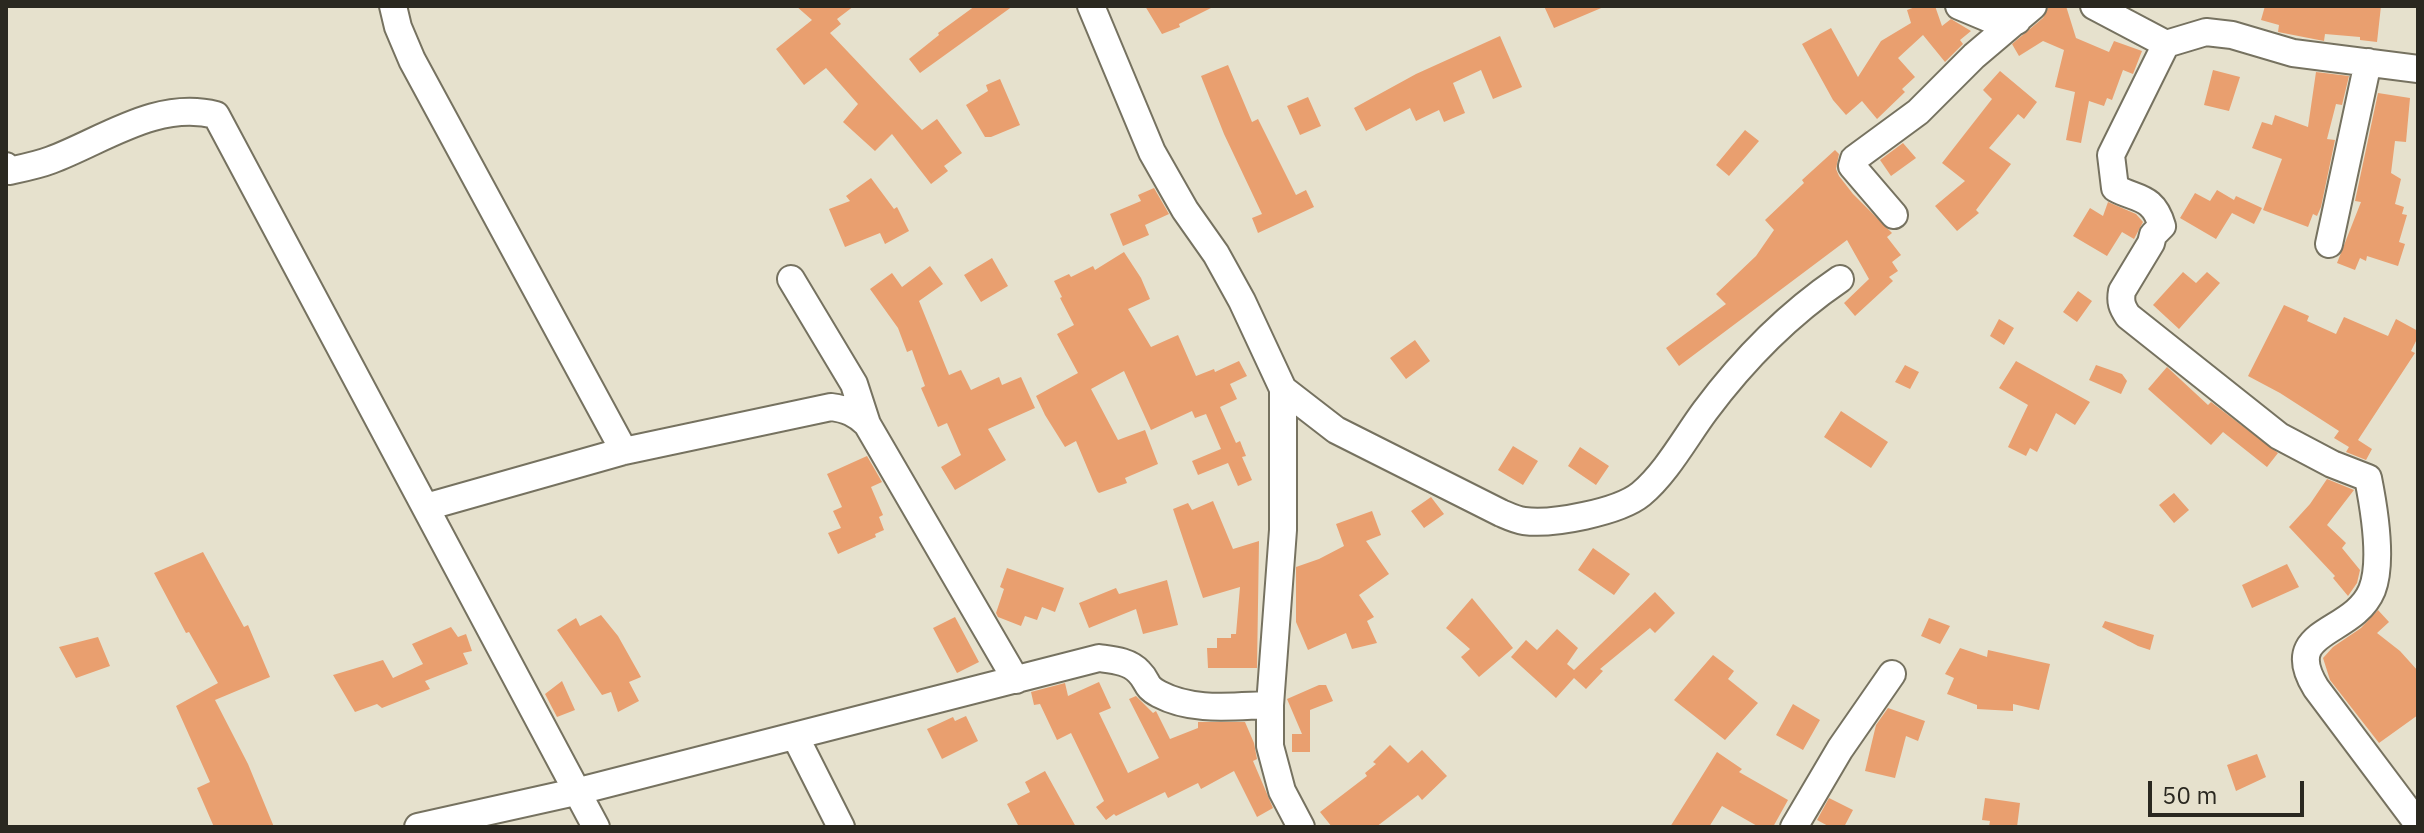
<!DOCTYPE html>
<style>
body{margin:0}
#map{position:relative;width:2424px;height:833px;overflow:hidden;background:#e6e1cd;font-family:"IBM Plex Sans",sans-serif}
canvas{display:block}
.frame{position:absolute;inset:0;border:8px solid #2a2820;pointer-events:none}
.scale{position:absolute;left:2148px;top:781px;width:156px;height:36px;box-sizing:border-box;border:4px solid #2a2820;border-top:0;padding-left:10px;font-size:24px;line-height:28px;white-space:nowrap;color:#2a2820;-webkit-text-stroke:6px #e6e1cd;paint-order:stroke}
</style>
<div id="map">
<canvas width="2424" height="833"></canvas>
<div class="frame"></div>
<div class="scale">50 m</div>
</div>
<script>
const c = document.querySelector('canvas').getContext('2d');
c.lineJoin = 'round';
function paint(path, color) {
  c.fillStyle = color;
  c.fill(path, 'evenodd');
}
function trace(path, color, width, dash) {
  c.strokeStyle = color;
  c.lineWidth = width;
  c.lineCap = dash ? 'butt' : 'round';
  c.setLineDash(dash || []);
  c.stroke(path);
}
paint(new Path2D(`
 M796 6H854L837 19 841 24 830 33 922 130 937 119 962 153 944 166 948 171 931 184 892 134 875 151 843 122 858 104 826 68 804 85 776 49 812 20Z
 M975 6H1013L920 73 909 59 939 35 938 33Z
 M1145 6H1215L1179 24 1180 27 1162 34Z
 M1544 6H1606L1554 28Z
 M1918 6H1935L1942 26 1951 19 1971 31 1960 40 1963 44 1945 62 1923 35 1898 58 1915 77 1902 89 1905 92 1877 119 1862 101 1846 115 1833 100 1802 44 1831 28 1858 77 1881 41 1911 23 1907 10Z
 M2049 6H2066L2076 38 2109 52 2114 41 2142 51 2133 74 2123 70 2112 100 2107 98 2104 106 2089 101 2081 143 2066 140 2075 92 2055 87 2064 50 2043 41 2019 56 2012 44 2043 18Z
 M2265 6H2381L2377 42 2360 40V37L2325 34 2324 41 2278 32 2279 25 2261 20Z
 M1500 36 1522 87 1493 99 1481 70 1453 83 1465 113 1444 122 1439 110 1416 121 1410 108 1366 131 1354 108 1416 74Z
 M1228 65 1252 122 1258 119 1296 195 1306 190 1314 207 1258 233 1252 218 1262 214 1224 134 1201 76Z
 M2213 70 2240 77 2229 111 2204 105Z
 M2000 71 2037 102 2024 119 2018 114 1989 148 2011 164 1976 210 1979 213 1957 231 1935 206 1965 181 1942 163 1992 99 1983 90Z
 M2316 72 2349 76 2342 105 2336 104 2327 139 2335 140 2321 207 2317 216 2313 214 2308 227 2263 210 2282 159 2252 148 2262 122 2272 125 2275 115 2308 127Z
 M1000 79 1020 125 991 137H985L966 105 988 91 986 85Z
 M2378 93 2410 98 2406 142 2395 141 2391 173 2401 179 2395 204 2404 207 2402 214 2407 215 2399 242 2405 244 2398 266 2367 256 2366 261 2360 258 2355 270 2337 263 2361 202 2355 201Z
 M1308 97 1321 126 1300 135 1287 106Z
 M1745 130 1759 141 1729 176 1716 165Z
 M1903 143 1916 158 1891 176 1880 160Z
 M1835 150 1839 154 1836 169 1839 176 1853 194 1892 233 1887 237 1901 255 1892 262 1898 271 1889 277 1893 281 1855 316 1844 303 1869 279 1847 240 1679 366 1666 348 1726 304 1716 294 1756 256 1774 230 1765 220 1804 183 1802 180Z
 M871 178 894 209 897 207 909 231 885 244 880 233 845 247 829 209 850 201 846 196Z
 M1154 188 1169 214 1145 225 1149 235 1123 246 1110 214 1141 201 1138 195Z
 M2217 190 2234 200 2236 196 2262 208 2254 224 2232 213 2216 239 2180 218 2195 193 2210 201Z
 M2108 202 2136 214 2143 222 2134 239 2122 232 2107 256 2073 236 2090 208 2103 216Z
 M1124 252 1141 278 1150 299 1128 309 1151 347 1178 335 1196 376 1214 369 1215 372 1239 361 1247 376 1230 384 1237 399 1220 407 1236 443 1240 441 1246 456 1242 457 1252 480 1238 486 1228 463 1198 475 1192 461 1221 449 1206 414 1195 418 1192 411 1151 430 1124 371 1091 389 1118 440 1145 430 1158 464 1125 478 1127 483 1099 493 1097 491 1076 441 1065 447 1045 415 1036 396 1078 373 1057 334 1074 325 1060 298 1062 297 1054 281 1069 274 1071 277 1093 266 1095 270Z
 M992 258 1008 286 981 302 964 275Z
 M930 266 943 284 919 301 949 375 961 370 971 390 999 377 1002 385 1021 377 1035 408 988 429 1006 460 955 490 941 467 961 455 947 423 938 427 921 388 925 386 912 350 907 352 898 328 870 289 892 273 902 287Z
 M2183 272 2196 283 2207 272 2220 283 2179 329 2153 305Z
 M2078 291 2092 301 2077 322 2063 312Z
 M2284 305 2309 316 2307 321 2336 334 2344 317 2388 336 2396 319 2418 331V337L2411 351 2415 353 2358 440 2372 449 2366 460 2346 452 2349 447 2334 438 2339 431 2280 393 2248 376Z
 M1999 319 2014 328 2004 345 1990 336Z
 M1415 340 1430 361 1406 379 1390 358Z
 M2016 361 2090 402 2075 425 2056 413 2037 452 2030 448 2026 456 2008 447 2028 405 1999 388Z
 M1905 365 1919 372 1910 389 1895 382Z
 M2096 365 2122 374 2127 381 2121 394 2089 380Z
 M2167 367 2208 405 2211 402 2278 453 2267 467 2223 432 2211 445 2148 389Z
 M1841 411 1888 442 1871 468 1824 437Z
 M1513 446 1538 461 1523 485 1498 470Z
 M1580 447 1609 466 1596 485 1568 466Z
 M867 456 882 482 871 487 883 515 879 517 884 530 875 534 876 537 838 554 828 533 841 528 833 511 842 507 827 474Z
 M2327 479 2354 490 2327 525 2346 543 2342 548 2360 570 2357 583 2348 596 2333 578 2335 576 2289 527 2310 504Z
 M2174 493 2189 510 2174 523 2159 505Z
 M1431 497 1444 514 1424 528 1411 511Z
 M1213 501 1233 549 1259 541 1257 668H1208L1207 648H1217V638H1231V634H1236L1240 587 1203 598 1173 509 1188 503 1192 510Z
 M1372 511 1381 535 1366 541 1389 574 1359 595 1374 617 1367 621 1377 643 1352 649 1346 633 1308 650 1296 622V567L1319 559 1344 546 1336 524Z
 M1593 548 1630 574 1614 595 1578 570Z
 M203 552 244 627 248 625 270 677 215 700 248 764 274 827H214L197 788 210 782 176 706 218 683 189 632 186 633 154 573Z
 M2287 564 2299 587 2252 608 2242 585Z
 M1007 568 1064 588 1055 612 1042 607 1037 620 1025 616 1021 626 998 617 996 613 1004 589 1000 587Z
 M1167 580 1178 625 1143 634 1136 609 1089 628 1079 603 1116 588 1119 594Z
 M1655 592 1675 613 1655 633 1650 628 1600 669 1603 671 1586 689 1574 678 1556 698 1511 657 1526 640 1537 650 1557 629 1578 648 1567 664 1574 670Z
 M1472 598 1513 648 1479 677 1461 657 1470 649 1446 628Z
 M2378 610 2389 622 2377 633 2400 651 2418 671V715L2379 743 2330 680 2323 658 2333 647 2361 628Z
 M601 615 618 636 641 677 629 682 639 701 618 712 611 692 602 695 557 630 576 618 580 626Z
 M955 617 979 662 957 673 933 628Z
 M1929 618 1950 626 1940 644 1921 636Z
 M2105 621 2154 635 2150 650 2138 646 2102 627Z
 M451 627 458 637 466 634 472 651 463 653 468 664 425 681 430 689 382 708 377 704 355 712 333 675 383 660 393 678 423 664 412 644Z
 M98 637 110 666 76 678 59 647Z
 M1960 648 1987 657 1988 650 2050 664 2039 710 2013 704V711L1977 709V705L1947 694 1954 678 1945 674Z
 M1713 655 1734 671 1728 679 1758 703 1725 740 1674 700Z
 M562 681 575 710 557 717 545 694Z
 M1099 682 1111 708 1099 713 1128 773 1159 758 1129 699 1136 696 1153 713 1156 711 1170 739 1198 728V722H1245L1254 743 1257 759 1253 761 1273 808 1257 817 1234 771 1201 789 1198 783 1168 798 1165 792 1116 816 1114 814 1106 820 1096 807 1104 801 1071 733 1057 740 1040 704 1034 705 1031 692 1065 683 1068 696Z
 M1319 685H1326L1333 701 1310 710V752H1292V734H1302L1287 699Z
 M1793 704 1820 720 1803 750 1776 735Z
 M1888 708 1925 721 1918 741 1906 736 1895 778 1865 771 1876 725Z
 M966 716 978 741 942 759 927 729 953 717 955 721Z
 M1390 745 1408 763 1422 750 1447 776 1422 800 1418 795 1376 827H1332L1320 812 1367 776 1365 773 1376 764 1373 762Z
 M1717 752 1742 769 1739 772 1788 800 1773 827H1759L1722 806 1709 827H1670Z
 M2257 754 2266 777 2236 791 2227 765Z
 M1045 771 1076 827H1019L1007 804 1030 792 1025 782Z
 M1829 798 1853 810 1844 827H1830L1817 820Z
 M1985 798 2020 803 2017 827H1989L1990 821 1982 820Z`), '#e99f6f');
const minor = new Path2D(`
 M393 6 398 27 412 60 624 451
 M1091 6 1152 152 1185 210 1216 254 1242 301 1283 389V530L1270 705V746L1282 791 1301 827
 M1959 6 1990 19 2017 21
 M2094 6 2166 44 2206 32 2232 35 2293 53 2418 69
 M2166 44 2111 155 2115 188C2137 200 2153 195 2162 226L2153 235 2151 243 2122 291C2120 302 2122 307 2128 316L2279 436 2332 464 2368 478C2374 508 2383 562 2372 590 2353 636 2279 628 2316 688L2418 824
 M6 166 9 171C23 168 38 165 51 160 104 140 157 100 216 115L596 827
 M1894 215 1852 166 1854 159 1918 112 1974 56 2033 6
 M2329 244 2368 62
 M791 279 854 384 867 424
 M1283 389 1336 430 1501 513C1508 516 1516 520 1524 521 1552 525 1619 512 1641 494 1667 472 1685 438 1705 411 1743 360 1787 315 1840 279
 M426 507 624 451 831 407C846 409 856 413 867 424L1016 680
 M795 736 841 827
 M418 827 575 792 1099 658C1113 660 1129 661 1139 672 1149 682 1144 686 1159 694 1193 712 1233 706 1270 705
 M1794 827 1840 749 1892 674`);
trace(minor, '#767260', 30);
trace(minor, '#fff', 26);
</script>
